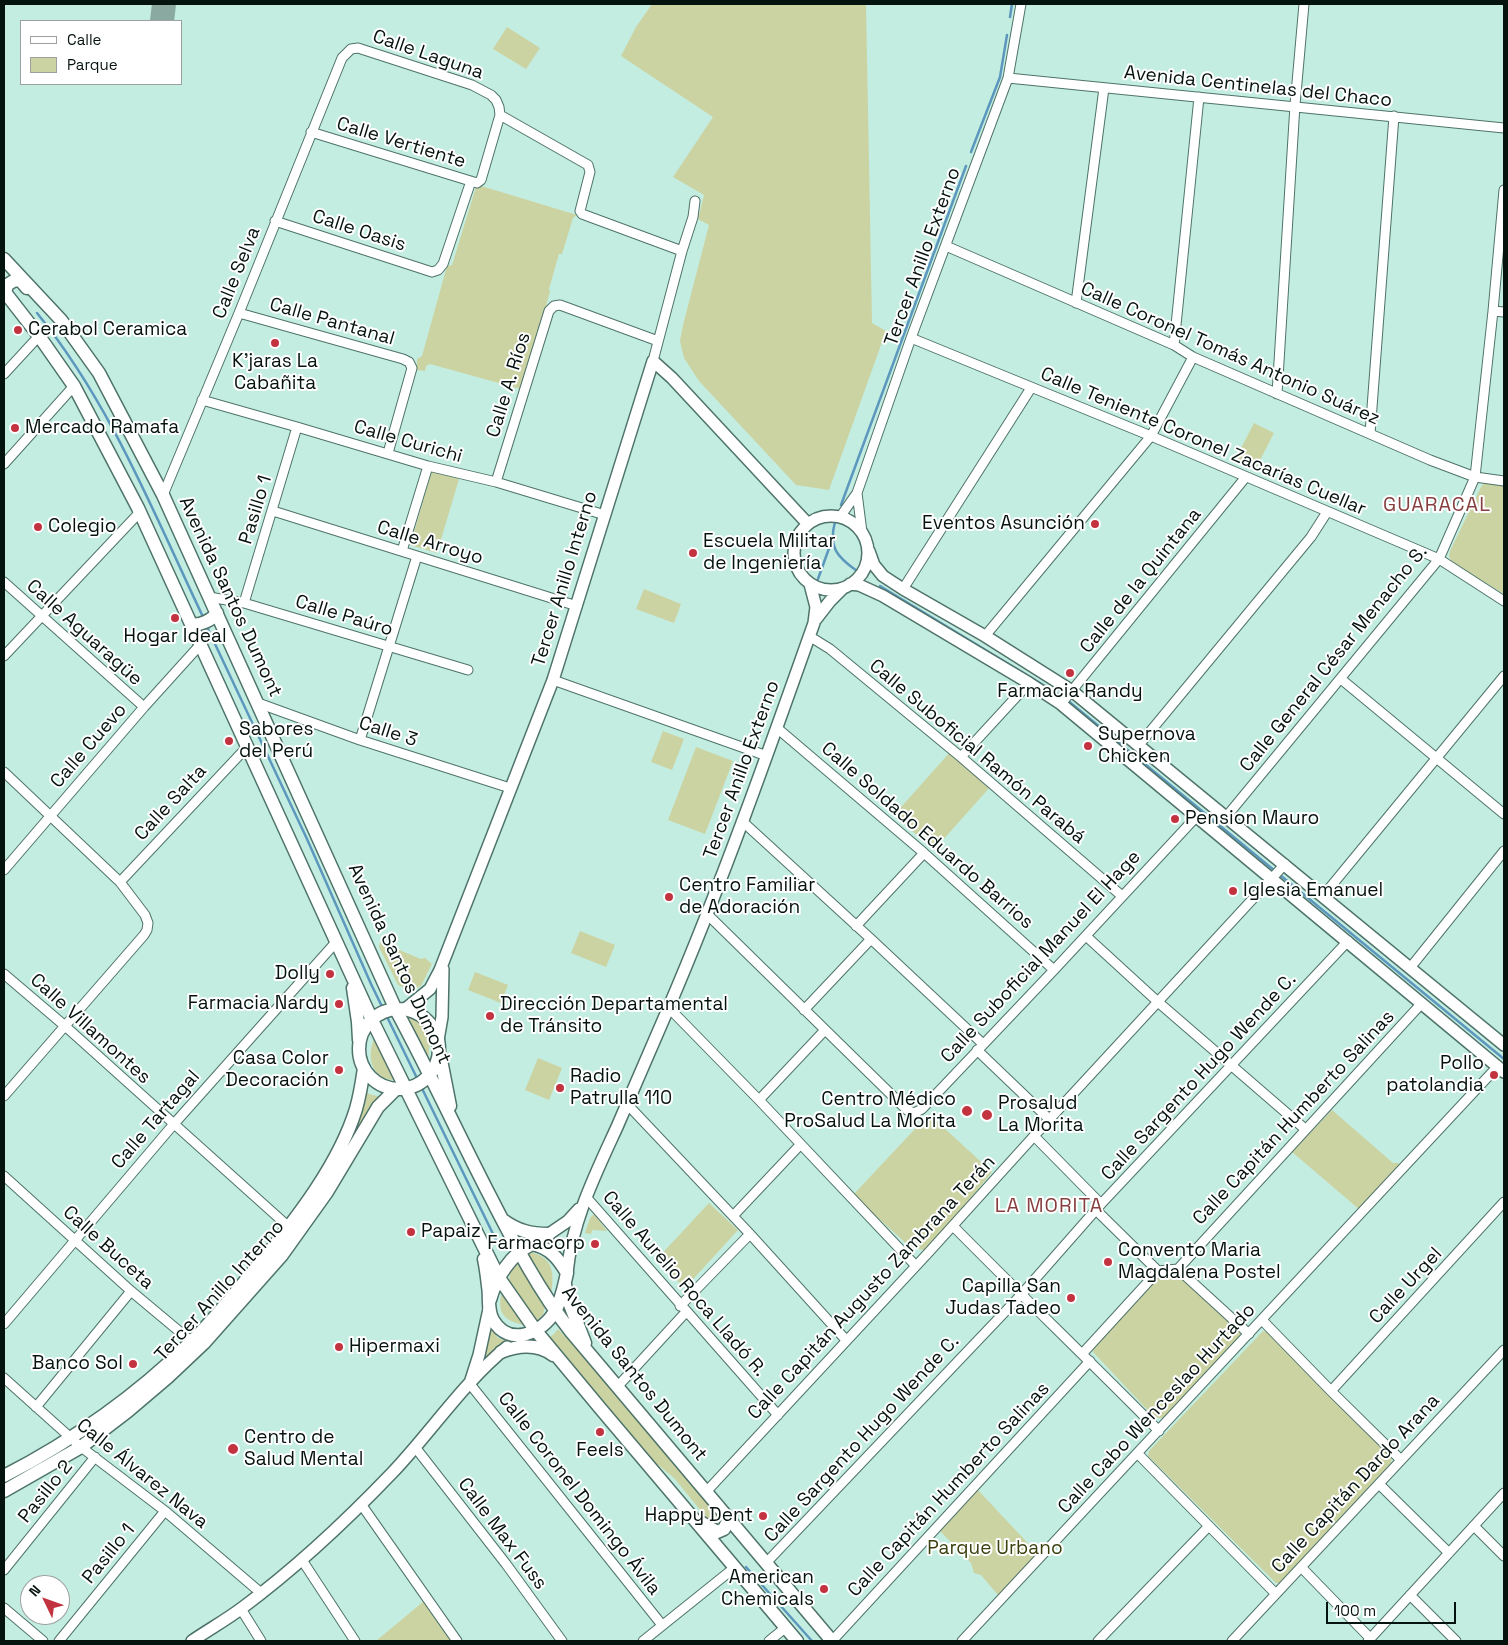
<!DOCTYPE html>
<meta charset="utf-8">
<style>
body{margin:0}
#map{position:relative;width:1508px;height:1645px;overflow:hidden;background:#c4ede1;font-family:"Space Grotesk",sans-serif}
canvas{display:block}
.frame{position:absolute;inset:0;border:5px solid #05130f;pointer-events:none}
.legend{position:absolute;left:20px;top:20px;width:162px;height:65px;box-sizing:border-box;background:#fff;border:1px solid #9ba19f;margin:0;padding:6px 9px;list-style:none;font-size:15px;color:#05130f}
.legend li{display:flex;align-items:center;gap:10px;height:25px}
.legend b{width:25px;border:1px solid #9ba19f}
.north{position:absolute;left:20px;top:1575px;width:50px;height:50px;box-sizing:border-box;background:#fff;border:1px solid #9ba19f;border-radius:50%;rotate:312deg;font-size:14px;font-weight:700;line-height:20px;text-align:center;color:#05130f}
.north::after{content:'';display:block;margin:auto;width:18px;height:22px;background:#c3333f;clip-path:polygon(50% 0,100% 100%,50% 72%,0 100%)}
.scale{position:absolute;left:1326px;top:1602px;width:130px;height:22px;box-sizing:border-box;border:2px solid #05130f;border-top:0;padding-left:6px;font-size:15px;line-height:18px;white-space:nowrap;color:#05130f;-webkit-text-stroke:4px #fff;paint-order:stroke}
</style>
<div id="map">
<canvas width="1508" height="1645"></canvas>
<div class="frame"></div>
<ul class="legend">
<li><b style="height:6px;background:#fff"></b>Calle</li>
<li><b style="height:14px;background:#ccd3a2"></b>Parque</li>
</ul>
<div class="north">N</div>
<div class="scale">100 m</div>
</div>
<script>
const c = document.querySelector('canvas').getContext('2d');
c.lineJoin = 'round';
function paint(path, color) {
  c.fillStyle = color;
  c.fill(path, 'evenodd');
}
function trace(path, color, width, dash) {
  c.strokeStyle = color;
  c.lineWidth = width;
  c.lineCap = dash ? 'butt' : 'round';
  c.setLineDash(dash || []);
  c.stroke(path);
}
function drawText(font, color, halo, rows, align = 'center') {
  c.font = font + ' "Space Grotesk",sans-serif';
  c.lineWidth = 4;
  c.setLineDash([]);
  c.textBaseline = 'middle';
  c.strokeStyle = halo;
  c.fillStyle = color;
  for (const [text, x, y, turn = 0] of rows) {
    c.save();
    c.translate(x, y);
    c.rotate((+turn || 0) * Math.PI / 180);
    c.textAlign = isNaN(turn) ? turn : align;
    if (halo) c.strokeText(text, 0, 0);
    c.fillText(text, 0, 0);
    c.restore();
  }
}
paint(new Path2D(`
 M652 4H866L872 323 886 331 829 490 796 485 699 381 684 358 680 341 683 325 709 225 698 219 704 195 673 177 713 117 621 56 636 27Z
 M507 27 540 48 526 69 493 49Z
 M478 185 577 215 573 218 562 254H559L549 289 550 291 524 390 430 364 426 366 425 371 417 370V359L422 356 447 266 452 265 476 187Z
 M1254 423 1274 433 1256 468 1236 458Z
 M432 471 459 479 437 553 410 545Z
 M1489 482 1504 484V594L1453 563 1449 557 1450 551 1481 487 1484 483Z
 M644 589 681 604 674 623 636 609Z
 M663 731 684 739 672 770 651 762Z
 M696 747 733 761 705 834 668 820Z
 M951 751 991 786 934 850 894 815Z
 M580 931 615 945 606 967 571 953Z
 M380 942 421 959 425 958 432 964 421 986 411 991 398 985 379 947Z
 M475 972 508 985 501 1003 468 990Z
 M407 1014C430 1022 432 1037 428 1058Z
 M374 1039 394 1080C372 1079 366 1057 374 1039Z
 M538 1058 562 1068 549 1100 525 1090Z
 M364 1090 369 1094 381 1097 353 1136Z
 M1332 1110 1393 1163H1398L1401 1166 1360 1210 1292 1152Z
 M929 1114 992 1172 928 1251 910 1247 853 1195Z
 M709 1203 738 1230 685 1288 656 1260Z
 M594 1214 607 1231 592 1230 591 1234 585 1233 590 1218Z
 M530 1252C555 1258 554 1274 551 1296L526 1254Z
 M517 1263 545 1306 543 1315 535 1322 509 1281 510 1273Z
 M1177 1273 1241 1332 1238 1341 1164 1418H1155L1093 1352 1095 1344 1160 1274Z
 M502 1293 524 1325C505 1321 496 1313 502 1293Z
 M491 1328 498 1338 507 1341 484 1361Z
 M558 1329 597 1370 721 1517 716 1524 710 1522 674 1478 651 1459 547 1339 554 1334Z
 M1263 1331 1268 1332 1392 1457 1391 1463 1281 1583H1276L1148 1456 1149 1451Z
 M977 1489 1038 1554 998 1595 981 1575 974 1573 971 1563 939 1530Z
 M424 1601 451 1641H376Z`), '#ccd3a2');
trace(new Path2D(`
 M1010 17 1012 4
 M971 152 1000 77 1007 35
 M37 313C111 404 154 514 204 619
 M841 505 966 166
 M835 522C828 547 837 557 857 571
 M818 579 832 540
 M880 586 1063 697
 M207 627 307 839 371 984 496 1240
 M1067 700 1275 871
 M1280 875 1504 1059
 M746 1567 812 1641`), '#5c97bd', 2.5);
trace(new Path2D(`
 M162 21 164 4`), '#8aaaa1', 24);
const minor = new Path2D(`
 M1008 78 1504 128
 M500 115 588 165 590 172 580 211 582 214 682 251
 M275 221 432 272 438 270 443 264 471 181
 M946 246 1174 345 1193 357 1430 460 1475 477 1504 481
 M1076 303 1104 88
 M1493 311 1504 312
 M239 313 403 359 409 362 412 368 388 453
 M911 338 1151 436 1439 559 1504 601
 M1174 345 1199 97
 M653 361 682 251 693 217 695 201
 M4 374 39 336
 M1277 394 1295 105 1304 4
 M202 400 297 427 428 466 496 482 605 515
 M1370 434 1394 116
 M4 464 74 386
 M496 482 549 311 554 306 560 305 658 341
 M857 493 862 532
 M163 495 239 313 342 58 351 49 358 48 472 85 491 95 496 100 499 107 500 115 481 180 477 183 311 132
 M273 511 577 606
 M840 517 857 493 911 338 1008 78 1021 4
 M402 551 428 466
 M4 582 144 707
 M903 589 1031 388
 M209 597 244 603 468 670
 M244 603 297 427
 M809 636 830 649 961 757 1122 896
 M985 636 1151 436 1193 357
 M4 656 140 512
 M1341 679 1504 814
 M553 680 767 756
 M258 703 360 740 510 788
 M1061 704 1245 478
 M777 728 924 853 1054 970
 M360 740 417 556
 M1139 745 1311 537 1327 512
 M961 757 1029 683
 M4 772 120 882 145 915 148 923 147 930 144 935 4 1096
 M1226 817 1439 559 1475 477 1493 311 1504 190
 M742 821 871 939 983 1044
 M4 870 144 707 200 645
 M120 882 247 747
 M1323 896 1504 676
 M708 915 907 1110 914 1113 922 1109 1054 970 1197 816
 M856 926 924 853
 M1086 936 1158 1002 1305 1129
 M1410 968 1504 851
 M4 974 65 1026 290 1228
 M669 1008 759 1100 916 1266
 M804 1010 871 939
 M977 1050 1049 1119
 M759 1100 825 1030
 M627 1104 750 1234 846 1340
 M1034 1136 1101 1204
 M4 1176 131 1291 192 1342
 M586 1197 778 1415
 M1096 1210 1158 1271
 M733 1216 800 1145
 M953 1226C1021 1295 1091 1362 1159 1431
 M1178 1269 1249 1334
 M680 1306 750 1234
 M1262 1320 1331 1391 1401 1460
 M4 1324 173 1125 337 941
 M1083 1353 1158 1271 1178 1269 1422 1003
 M4 1378 81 1447 165 1511 261 1593
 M470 1384 662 1625
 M618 1386 686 1312
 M1331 1391 1504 1202
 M36 1407 131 1291
 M415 1447 506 1564 562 1641
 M1138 1454 1276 1594
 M1379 1484 1449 1553
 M706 1492 929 1252 1034 1136 1285 864
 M361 1504 457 1641
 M1474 1526 1504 1556
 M302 1560 355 1641
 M766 1563 1021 1295 1101 1204 1348 941
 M1301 1567 1370 1638
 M4 1570 95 1457
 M1410 1595 1456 1641
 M4 1608 43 1641
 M241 1609 261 1641
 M59 1641 165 1511
 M643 1641 734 1568
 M769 1641 785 1628
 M832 1641 1090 1361
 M962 1641 1498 1066
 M1098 1641 1208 1527
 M1232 1641 1504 1350
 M1368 1641 1504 1493`);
const tertiary = new Path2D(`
 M794 553a37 37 0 1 1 74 0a37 37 0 1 1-74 0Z
 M869 551 874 565 883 576 903 589 985 636 1072 691 1504 1045
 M850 584 859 585 883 596 1029 683 1061 704 1504 1072
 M816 619 830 601 843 588
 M404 1010 430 989 440 970 553 680 653 361 672 378 808 524
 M438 1040 442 1017 443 969
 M543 1238 568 1221 579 1209
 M567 1273C572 1221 595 1175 617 1127 634 1088 651 1049 668 1009 722 883 768 753 814 623L816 607 810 584
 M471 1380 479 1355 489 1309
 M192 1641C208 1630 226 1620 242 1608 296 1568 346 1521 392 1473 431 1432 463 1383 507 1347`);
const secondary = new Path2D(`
 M4 259 61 320 99 373 163 495 396 1010C429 1071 458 1134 490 1196 514 1243 539 1291 572 1333L832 1641
 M4 291 39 336 74 386 138 508 372 1020 499 1278 536 1331 600 1408 797 1641
 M5 293 7 285 15 280 21 281 27 288
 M191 624C200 626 212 620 217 613
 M353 988 358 1022 359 1040
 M359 1049a40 40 0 1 1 80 0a40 40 0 1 1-80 0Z
 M440 1055 450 1106
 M503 1220C518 1231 531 1234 549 1234
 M484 1259C486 1268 487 1277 488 1286 490 1297 487 1310 493 1320 509 1348 543 1333 555 1311 562 1299 564 1286 567 1273 558 1258 550 1248 532 1244 511 1254 496 1278 490 1300
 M565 1284 567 1297 585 1343
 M501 1352C519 1345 537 1343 553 1355
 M4 1476C72 1441 136 1396 191 1342 216 1318 238 1289 261 1262 297 1218 339 1164 356 1109 360 1095 362 1082 364 1068
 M4 1491 81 1447 128 1411 168 1377 204 1343 282 1255 327 1192 378 1107 396 1089
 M702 1523 717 1532 724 1529 729 1519`);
trace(minor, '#4e736a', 11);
trace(tertiary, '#4e736a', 14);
trace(secondary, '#4e736a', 15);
trace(minor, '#fff', 9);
trace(tertiary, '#fff', 11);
trace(secondary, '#fff', 12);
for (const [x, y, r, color] of [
 [18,330,5,"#c3333f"],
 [275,343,5,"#c3333f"],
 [15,428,5,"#c3333f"],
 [1095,524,5,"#c3333f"],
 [38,527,5,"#c3333f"],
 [693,553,5,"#c3333f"],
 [175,618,5,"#c3333f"],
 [1070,673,5,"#c3333f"],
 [229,741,5,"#c3333f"],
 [1088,746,5,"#c3333f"],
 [1175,819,5,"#c3333f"],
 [1233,891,5,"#c3333f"],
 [669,897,5,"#c3333f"],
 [330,974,5,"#c3333f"],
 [339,1004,5,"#c3333f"],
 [490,1016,5,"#c3333f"],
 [339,1070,5,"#c3333f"],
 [1494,1075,5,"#c3333f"],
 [560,1088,5,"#c3333f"],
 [967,1111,6,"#c3333f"],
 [987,1115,6,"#c3333f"],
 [411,1232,5,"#c3333f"],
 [595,1244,5,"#c3333f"],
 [1108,1262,5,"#c3333f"],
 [1071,1298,5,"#c3333f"],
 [339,1347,5,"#c3333f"],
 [133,1364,5,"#c3333f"],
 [600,1432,5,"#c3333f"],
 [233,1449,6,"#c3333f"],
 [763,1516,5,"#c3333f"],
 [824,1589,5,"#c3333f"]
]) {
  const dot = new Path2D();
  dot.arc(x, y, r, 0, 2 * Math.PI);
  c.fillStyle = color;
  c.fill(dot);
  trace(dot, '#fff', 2);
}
drawText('19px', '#05130f', '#fff', [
 ["Calle Laguna",428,55,19],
 ["Avenida Centinelas del Chaco",1258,87,6],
 ["Calle Vertiente",401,143,17],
 ["Calle Oasis",359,231,18],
 ["Tercer Anillo Externo",923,257,-70],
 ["Calle Selva",237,273,-68],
 ["Calle Pantanal",332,322,16],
 ["Calle Coronel Tomás Antonio Suárez",1230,354,24],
 ["Calle A. Ríos",509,385,-73],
 ["Calle Curichi",408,442,16],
 ["Calle Teniente Coronel Zacarías Cuellar",1203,442,23],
 ["Pasillo 1",256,510,-73],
 ["Calle Arroyo",430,543,17],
 ["Tercer Anillo Interno",565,579,-73],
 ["Calle de la Quintana",1141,581,-51],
 ["Avenida Santos Dumont",230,597,65],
 ["Calle Paúro",344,616,17],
 ["Calle Aguaragüe",84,633,42],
 ["Calle General César Menacho S.",1334,659,-51],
 ["Calle 3",388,732,18],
 ["Calle Cuevo",89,746,-49],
 ["Calle Suboficial Ramón Parabá",977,752,40],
 ["Tercer Anillo Externo",742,770,-70],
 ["Calle Salta",171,803,-47],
 ["Calle Soldado Eduardo Barrios",927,836,41],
 ["Calle Suboficial Manuel El Hage",1041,957,-47],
 ["Avenida Santos Dumont",399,964,65],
 ["Calle Villamontes",90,1029,42],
 ["Calle Sargento Hugo Wende C.",1199,1077,-47],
 ["Calle Capitán Humberto Salinas",1294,1118,-47],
 ["Calle Tartagal",156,1120,-49],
 ["Calle Buceta",108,1248,42],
 ["Calle Aurelio Roca Lladó R.",684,1284,49],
 ["Calle Urgel",1406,1286,-47],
 ["Calle Capitán Augusto Zambrana Terán",872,1288,-47],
 ["Tercer Anillo Interno",220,1291,-48],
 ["Avenida Santos Dumont",634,1374,51],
 ["Calle Cabo Wenceslao Hurtado",1157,1409,-47],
 ["Calle Sargento Hugo Wende C.",862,1439,-47],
 ["Calle Álvarez Nava",142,1474,39],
 ["Calle Capitán Dardo Arana",1356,1484,-47],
 ["Calle Capitán Humberto Salinas",949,1490,-47],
 ["Pasillo 2",46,1492,-51],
 ["Calle Coronel Domingo Ávila",579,1494,52],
 ["Calle Max Fuss",502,1534,53],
 ["Pasillo 1",109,1554,-51]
]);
drawText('19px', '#05130f', '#fff', [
 ["Cerabol Ceramica",28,330],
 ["K’jaras La",275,362,"center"],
 ["Cabañita",275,384,"center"],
 ["Mercado Ramafa",25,428],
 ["Eventos Asunción",1085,524,"right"],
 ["Colegio",48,527],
 ["Escuela Militar",703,542],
 ["de Ingeniería",703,564],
 ["Hogar Ideal",175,637,"center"],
 ["Farmacia Randy",1070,692,"center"],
 ["Sabores",239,730],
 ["del Perú",239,752],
 ["Supernova",1098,735],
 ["Chicken",1098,757],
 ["Pension Mauro",1185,819],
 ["Centro Familiar",679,886],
 ["de Adoración",679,908],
 ["Iglesia Emanuel",1243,891],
 ["Dolly",320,974,"right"],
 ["Farmacia Nardy",329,1004,"right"],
 ["Dirección Departamental",500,1005],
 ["de Tránsito",500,1027],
 ["Casa Color",329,1059,"right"],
 ["Decoración",329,1081,"right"],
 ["Pollo",1484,1064,"right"],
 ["patolandia",1484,1086,"right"],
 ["Radio",570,1077],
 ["Patrulla 110",570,1099],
 ["Centro Médico",956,1100,"right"],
 ["ProSalud La Morita",956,1122,"right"],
 ["Prosalud",998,1104],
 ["La Morita",998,1126],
 ["Papaiz",421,1232],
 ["Farmacorp",585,1244,"right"],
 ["Convento Maria",1118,1251],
 ["Magdalena Postel",1118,1273],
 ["Capilla San",1061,1287,"right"],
 ["Judas Tadeo",1061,1309,"right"],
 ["Hipermaxi",349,1347],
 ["Banco Sol",123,1364,"right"],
 ["Centro de",244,1438],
 ["Salud Mental",244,1460],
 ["Feels",600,1451,"center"],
 ["Happy Dent",753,1516,"right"],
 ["American",814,1578,"right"],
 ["Chemicals",814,1600,"right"]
], 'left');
drawText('19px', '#3b400f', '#fff', [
 ["Parque Urbano",995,1549]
]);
c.letterSpacing = '1px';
drawText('20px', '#863e3e', '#fff', [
 ["GUARACAL",1437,506],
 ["LA MORITA",1049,1207]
]);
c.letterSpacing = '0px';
</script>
